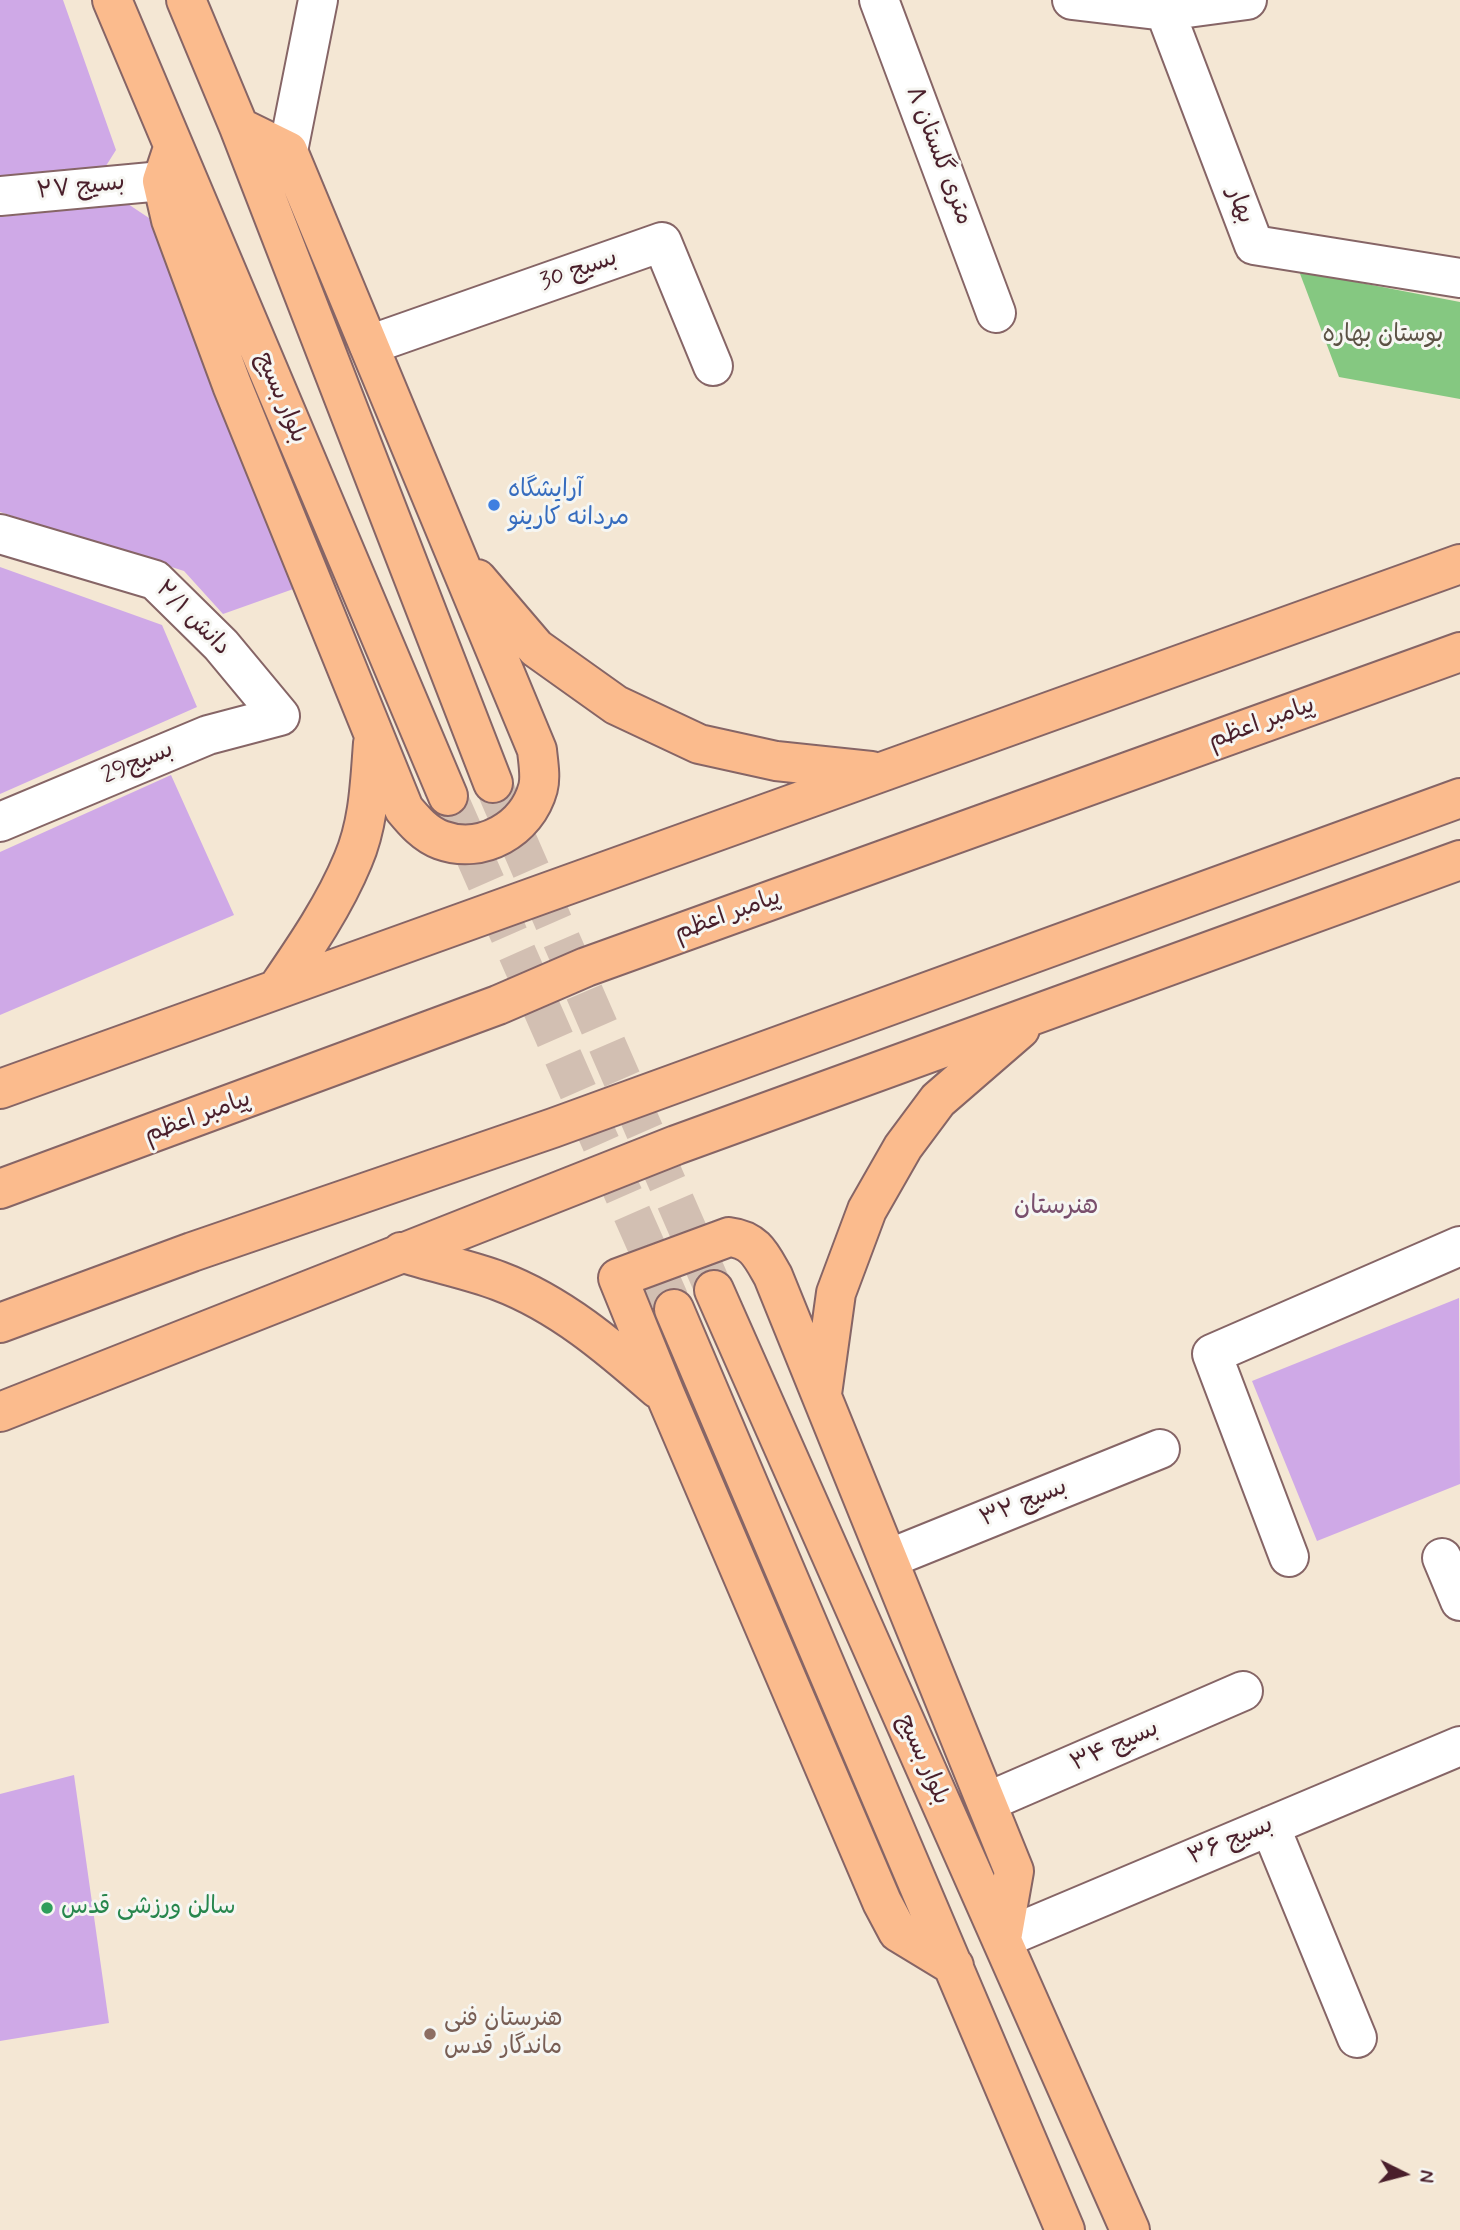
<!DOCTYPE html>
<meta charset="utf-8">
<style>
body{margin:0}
#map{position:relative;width:1460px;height:2230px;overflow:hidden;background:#f4e7d4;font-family:Mynerve,sans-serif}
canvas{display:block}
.north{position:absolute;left:1369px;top:2139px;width:70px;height:70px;-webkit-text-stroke:5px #f6f6f2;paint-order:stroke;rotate:96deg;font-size:19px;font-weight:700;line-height:28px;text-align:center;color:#4a1f2b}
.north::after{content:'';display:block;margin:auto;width:24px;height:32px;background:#4a1f2b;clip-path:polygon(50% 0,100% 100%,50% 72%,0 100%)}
</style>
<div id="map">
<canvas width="1460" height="2230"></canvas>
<div class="north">N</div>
</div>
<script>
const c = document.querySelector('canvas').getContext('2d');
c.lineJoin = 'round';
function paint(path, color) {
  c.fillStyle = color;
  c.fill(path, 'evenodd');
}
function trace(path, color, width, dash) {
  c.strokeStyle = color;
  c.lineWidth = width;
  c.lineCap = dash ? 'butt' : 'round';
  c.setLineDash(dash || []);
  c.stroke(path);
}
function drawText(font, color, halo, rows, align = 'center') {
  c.font = font + ' Mynerve,"Playpen Sans Arabic",sans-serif';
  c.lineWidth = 6;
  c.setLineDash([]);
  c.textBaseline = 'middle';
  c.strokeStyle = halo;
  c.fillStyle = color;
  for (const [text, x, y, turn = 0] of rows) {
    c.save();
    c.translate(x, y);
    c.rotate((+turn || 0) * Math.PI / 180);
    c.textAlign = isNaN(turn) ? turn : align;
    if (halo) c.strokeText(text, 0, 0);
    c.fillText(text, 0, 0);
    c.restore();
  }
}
paint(new Path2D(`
 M1299 271 1460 302V399L1339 377Z`), '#85c881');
paint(new Path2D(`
 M0 0H63L116 150 104 169 0 176Z
 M128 204 149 218 299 587 223 614 184 571 0 512V217Z
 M0 567 162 625 197 707 0 794Z
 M171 775 234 915 0 1015V852Z
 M1459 1298 1460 1484 1317 1541 1252 1381Z
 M74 1775 109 2023 0 2041V1794Z`), '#cfa9e7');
trace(new Path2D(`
 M493 783 714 1290
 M448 796 674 1309`), '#d2bfb2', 38, [38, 19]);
const minor = new Path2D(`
 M879 0 996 313
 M1072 0 1165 11 1247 0
 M1165 11 1254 245 1460 278
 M288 151 318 0
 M0 196 162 181
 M369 345 662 242 713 366
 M0 534 155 580 221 645 280 716 208 735 0 822
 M1289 1557 1212 1354 1460 1246
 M1442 1558 1460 1601
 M888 1559 1160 1449
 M987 1802 1243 1691
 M1270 1826 1357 2038
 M1002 1939 1460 1746`);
const major = new Path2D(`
 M112 0 448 796
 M186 0 239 127 493 783
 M173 148 162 181 171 220 232 385 404 809C414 821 425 834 441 840 482 855 527 829 538 788 541 777 538 761 537 750L288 151 239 127
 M477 579 536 648 616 705 699 744 776 761 871 771
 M277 989C305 948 334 906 353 860 369 823 370 782 373 743
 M0 1089 1460 564
 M0 1189 498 1005 586 967 1460 652
 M401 1252C434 1263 467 1269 499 1281 560 1304 610 1347 658 1389
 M714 1290 1130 2230
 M674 1309 1065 2230
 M0 1323 192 1252 553 1128 1460 798
 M822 1394 836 1293 867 1210 903 1147 938 1100 1020 1029
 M0 1412 676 1145 1460 860
 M954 1966 898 1932 882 1902 665 1394 618 1278 729 1237C755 1240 761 1255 773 1276L1014 1871 1002 1939`);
trace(minor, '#866566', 42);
trace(major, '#866566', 42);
trace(minor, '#fff', 38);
trace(major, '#fbbb8d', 38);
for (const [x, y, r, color] of [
 [494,505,7,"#3f7fe0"],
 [47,1908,7,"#2e9e5b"],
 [430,2034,7,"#8d6e63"]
]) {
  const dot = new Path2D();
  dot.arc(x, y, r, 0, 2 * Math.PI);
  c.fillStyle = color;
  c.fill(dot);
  trace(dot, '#f6f6f2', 2.5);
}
drawText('24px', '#4a1f2b', '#f6f6f2', [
 ["۸ متری گلستان",938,156,69],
 ["بسیج ۲۷",81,188,-6],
 ["بهار",1239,206,69],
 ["بسیج 30",579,271,-19],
 ["بلوار بسیج",280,398,67],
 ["دانش ۲/۱",192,619,45],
 ["پیامبر اعظم",1262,724,-20],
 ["بسیج29",138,764,-23],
 ["پیامبر اعظم",728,916,-20],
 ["پیامبر اعظم",198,1118,-20],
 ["بسیج ۳۲",1024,1504,-22],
 ["بسیج ۳۴",1115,1747,-24],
 ["بلوار بسیج",922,1760,66],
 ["بسیج ۳۶",1231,1842,-23]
]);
drawText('24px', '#5c5245', '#f6f6f2', [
 ["بوستان بهاره",1383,336]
]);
drawText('24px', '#366cbe', '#f6f6f2', [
 ["آرایشگاه",508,491],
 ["مردانه کارینو",508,519]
], 'left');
drawText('24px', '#27864d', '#f6f6f2', [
 ["سالن ورزشی قدس",61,1908]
], 'left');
drawText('24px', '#785e54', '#f6f6f2', [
 ["هنرستان فنی",444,2020],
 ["ماندگار قدس",444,2048]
], 'left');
drawText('26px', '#794f6d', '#f6f6f2', [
 ["هنرستان",1056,1208]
]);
</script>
